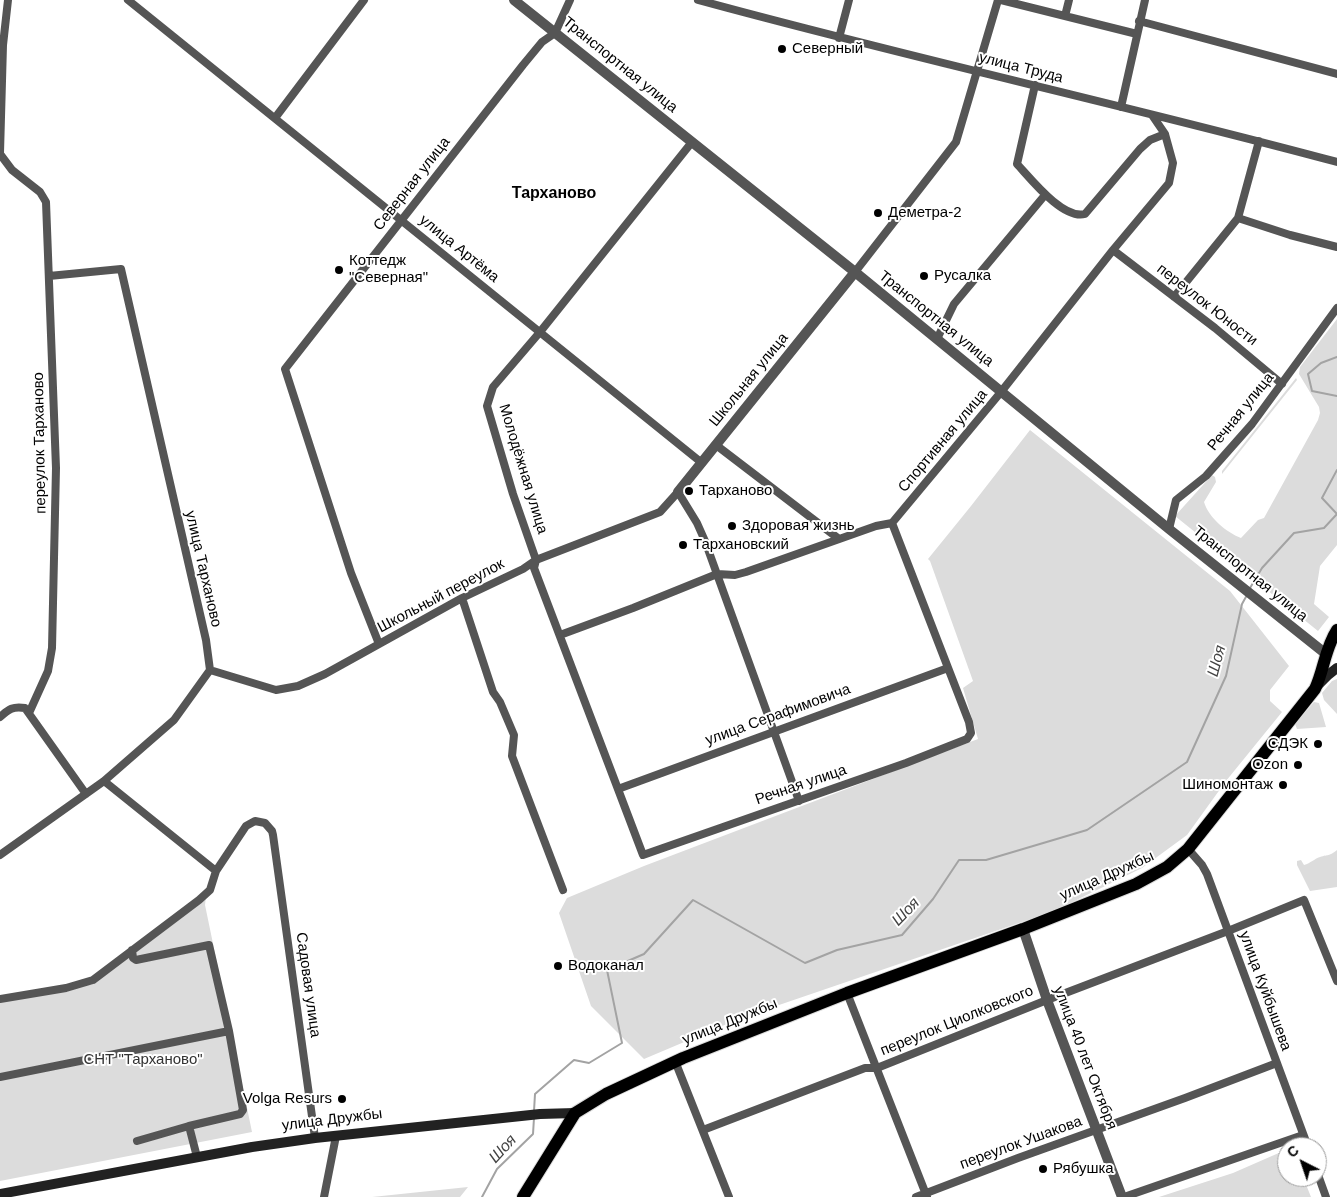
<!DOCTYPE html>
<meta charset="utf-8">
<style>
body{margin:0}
#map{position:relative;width:1337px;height:1197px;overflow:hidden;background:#fff;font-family:Arial,sans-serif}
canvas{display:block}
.north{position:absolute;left:1277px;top:1137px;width:50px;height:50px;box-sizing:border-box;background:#fff;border:1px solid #999;border-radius:50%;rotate:319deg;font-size:14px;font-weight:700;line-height:20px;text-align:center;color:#000}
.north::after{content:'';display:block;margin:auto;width:18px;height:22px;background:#000;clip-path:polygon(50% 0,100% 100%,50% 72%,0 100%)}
</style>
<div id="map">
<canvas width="1337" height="1197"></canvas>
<div class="north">С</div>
</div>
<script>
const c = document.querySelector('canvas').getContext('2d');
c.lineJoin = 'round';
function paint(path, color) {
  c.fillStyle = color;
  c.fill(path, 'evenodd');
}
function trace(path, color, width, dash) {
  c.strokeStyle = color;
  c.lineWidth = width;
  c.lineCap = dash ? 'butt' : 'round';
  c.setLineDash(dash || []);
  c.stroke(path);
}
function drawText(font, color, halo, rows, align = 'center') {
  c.font = font + ' Arial,sans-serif';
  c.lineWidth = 4;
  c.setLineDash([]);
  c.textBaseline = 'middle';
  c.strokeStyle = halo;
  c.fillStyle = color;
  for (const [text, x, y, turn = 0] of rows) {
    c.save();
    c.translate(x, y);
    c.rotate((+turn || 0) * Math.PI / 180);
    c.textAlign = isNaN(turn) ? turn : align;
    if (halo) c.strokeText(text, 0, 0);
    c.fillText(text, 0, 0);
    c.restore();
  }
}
paint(new Path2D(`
 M1337 319V545L1320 566 1314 604 1329 617 1318 631 1175 516 1212 475 1215 477 1216 482 1204 502C1209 518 1226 532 1241 538L1258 520 1264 518 1318 420 1320 413 1319 407 1299 374 1300 367Z
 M1296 378 1297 380 1222 474V471Z
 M1030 430 1230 591 1289 666 1270 690V701L1282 712 1226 781 1187 835 1142 868 1054 911 741 1018 644 1059 591 1006 559 913 567 898 644 866 978 739 963 688 973 681 930 561 928 559 971 506Z
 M1337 679V714L1324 700 1322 693 1332 681Z
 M1314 702 1319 703 1326 727 1297 729 1295 724Z
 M1337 850V887L1310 891 1297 865V861L1301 860 1304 865C1311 863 1314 859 1320 857 1329 854 1328 857 1337 850Z
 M206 896 205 905 252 1132 0 1181V1000L93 984Z
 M1281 1152H1287V1177H1303L1311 1197H1159L1233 1173Z
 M468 1187 460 1197H372Z`), '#dcdcdc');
trace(new Path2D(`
 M1337 357 1321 363 1308 374 1312 391 1337 396
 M1337 470 1322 498 1337 514
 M1250 588 1262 568 1294 533 1324 528 1337 514
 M534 1111 535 1094 574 1060 589 1063 622 1043 607 970 644 954 693 900 805 963 837 950 902 935 933 899 959 860H986L1087 830 1187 762 1226 676 1242 604 1247 595
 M482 1197 497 1169 533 1134 534 1118`), '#a3a3a3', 2);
const primary = new Path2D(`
 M523 1197 575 1113 606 1094 683 1058 847 993 1023 929 1136 884 1167 867 1188 849 1315 689C1324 670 1325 648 1337 630`);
trace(primary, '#dbdbdb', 14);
trace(new Path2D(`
 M128 0 702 463
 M698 0C910 58 1125 105 1337 162
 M1001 0 1137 34
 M1065 16 1069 0
 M1139 21 1337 74
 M839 38 849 0
 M1035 85 1017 164C1031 179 1063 220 1085 214L1140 149 1150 140 1165 134
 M1121 107 1145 0
 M275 118 364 0
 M692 142 540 332 493 387 487 406 513 494 536 560 534 568 643 855 906 763 967 739 971 733 969 722 892 523
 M0 153 3 45 8 0
 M0 154 12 170 40 192 46 202 56 468 52 648 48 671 29 713
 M1238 218 1290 235 1337 247
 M1113 250 1215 328 1282 384
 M855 272 956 142 998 0
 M1174 297 1238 218 1259 141
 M937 339 954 304 1045 195
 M716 445 839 539
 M892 523 1001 392 1113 250 1169 183 1173 163 1165 134 1152 115
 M1169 529 1176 500 1206 476 1252 424 1337 308
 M462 598 493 692 500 702 514 735 512 756 563 890
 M560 635 633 608 717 574 735 575 746 572 876 526 892 523
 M379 644 351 573 285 369 523 65 542 42 555 33 570 0
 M210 670 276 690 298 686 325 674 462 598 523 569 536 560 660 512 678 492 697 523 705 541 799 801
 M0 717C9 709 13 706 25 708L86 794
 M104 781 216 871
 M618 789 948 668
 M1188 849 1202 865 1207 874 1308 1147
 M0 855 104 781 174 720 210 670 206 640 121 269 49 276
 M132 950 133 958 136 960 209 945 229 1031 243 1110 240 1114 189 1126 197 1157
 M847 993 927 1197
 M0 999 66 988 93 980 199 900 210 890 216 871 246 826 255 821 265 823 272 831 273 835 315 1138
 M675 1061 729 1197
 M0 1077 229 1031
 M703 1130 865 1068H877L1047 1000 1228 931 1304 900 1337 981
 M137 1141 189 1126
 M1317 1172 1326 1197
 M324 1197 336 1136
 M916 1197 1018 1158 1185 1098 1277 1063
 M1124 1197 1303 1135`), '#555', 8);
trace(new Path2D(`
 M514 0 855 272 1169 529 1326 654
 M678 492 855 272
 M1023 929 1047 1000 1122 1197`), '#555', 10);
trace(new Path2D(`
 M1317 686 1328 675 1337 668
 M0 1194 252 1147 315 1138 540 1114 575 1113`), '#222', 10);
trace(primary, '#000', 12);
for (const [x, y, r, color] of [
 [782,49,5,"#000"],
 [878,213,5,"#000"],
 [339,270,5,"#000"],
 [924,276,5,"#000"],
 [689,491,5,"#000"],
 [732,526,5,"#000"],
 [683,545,5,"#000"],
 [1318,744,5,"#000"],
 [1298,765,5,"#000"],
 [1283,785,5,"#000"],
 [558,966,5,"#000"],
 [342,1099,5,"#000"],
 [1043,1169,5,"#000"]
]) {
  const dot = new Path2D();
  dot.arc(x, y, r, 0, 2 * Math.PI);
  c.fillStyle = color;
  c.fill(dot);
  trace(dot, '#fff', 2);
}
drawText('15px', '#000', '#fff', [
 ["Северный",792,49],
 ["Деметра-2",888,213],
 ["Коттедж",349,261],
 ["\"Северная\"",349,278],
 ["Русалка",934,276],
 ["Тарханово",699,491],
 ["Здоровая жизнь",742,526],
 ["Тархановский",693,545],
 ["СДЭК",1308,744,"right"],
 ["Ozon",1288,765,"right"],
 ["Шиномонтаж",1273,785,"right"],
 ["Водоканал",568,966],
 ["Volga Resurs",332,1099,"right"],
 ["Рябушка",1053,1169]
], 'left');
drawText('15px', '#000', '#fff', [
 ["Транспортная улица",620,65,39],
 ["улица Труда",1021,68,14],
 ["Северная улица",412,184,-52],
 ["улица Артёма",459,249,39],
 ["переулок Юности",1207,305,38],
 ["Транспортная улица",936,319,39],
 ["Школьная улица",749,380,-51],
 ["Речная улица",1241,412,-51],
 ["Спортивная улица",943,441,-50],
 ["переулок Тарханово",40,443,-91],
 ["Молодёжная улица",523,469,73],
 ["улица Тарханово",203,569,77],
 ["Транспортная улица",1250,574,39],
 ["Школьный переулок",441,596,-28],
 ["улица Серафимовича",778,715,-20],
 ["Речная улица",801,785,-19],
 ["улица Дружбы",1107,876,-24],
 ["Садовая улица",308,985,82],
 ["улица Куйбышева",1265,991,70],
 ["переулок Циолковского",957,1021,-22],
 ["улица Дружбы",730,1022,-22],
 ["улица 40 лет Октября",1085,1058,69],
 ["улица Дружбы",332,1120,-7],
 ["переулок Ушакова",1021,1143,-20]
]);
drawText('15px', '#333', '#fff', [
 ["СНТ \"Тарханово\"",143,1060]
]);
drawText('bold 16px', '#000', '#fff', [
 ["Тарханово",554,194]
]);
drawText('italic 16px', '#444', '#fff', [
 ["Шоя",1217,661,-75],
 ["Шоя",906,912,-46],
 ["Шоя",503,1149,-47]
]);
</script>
